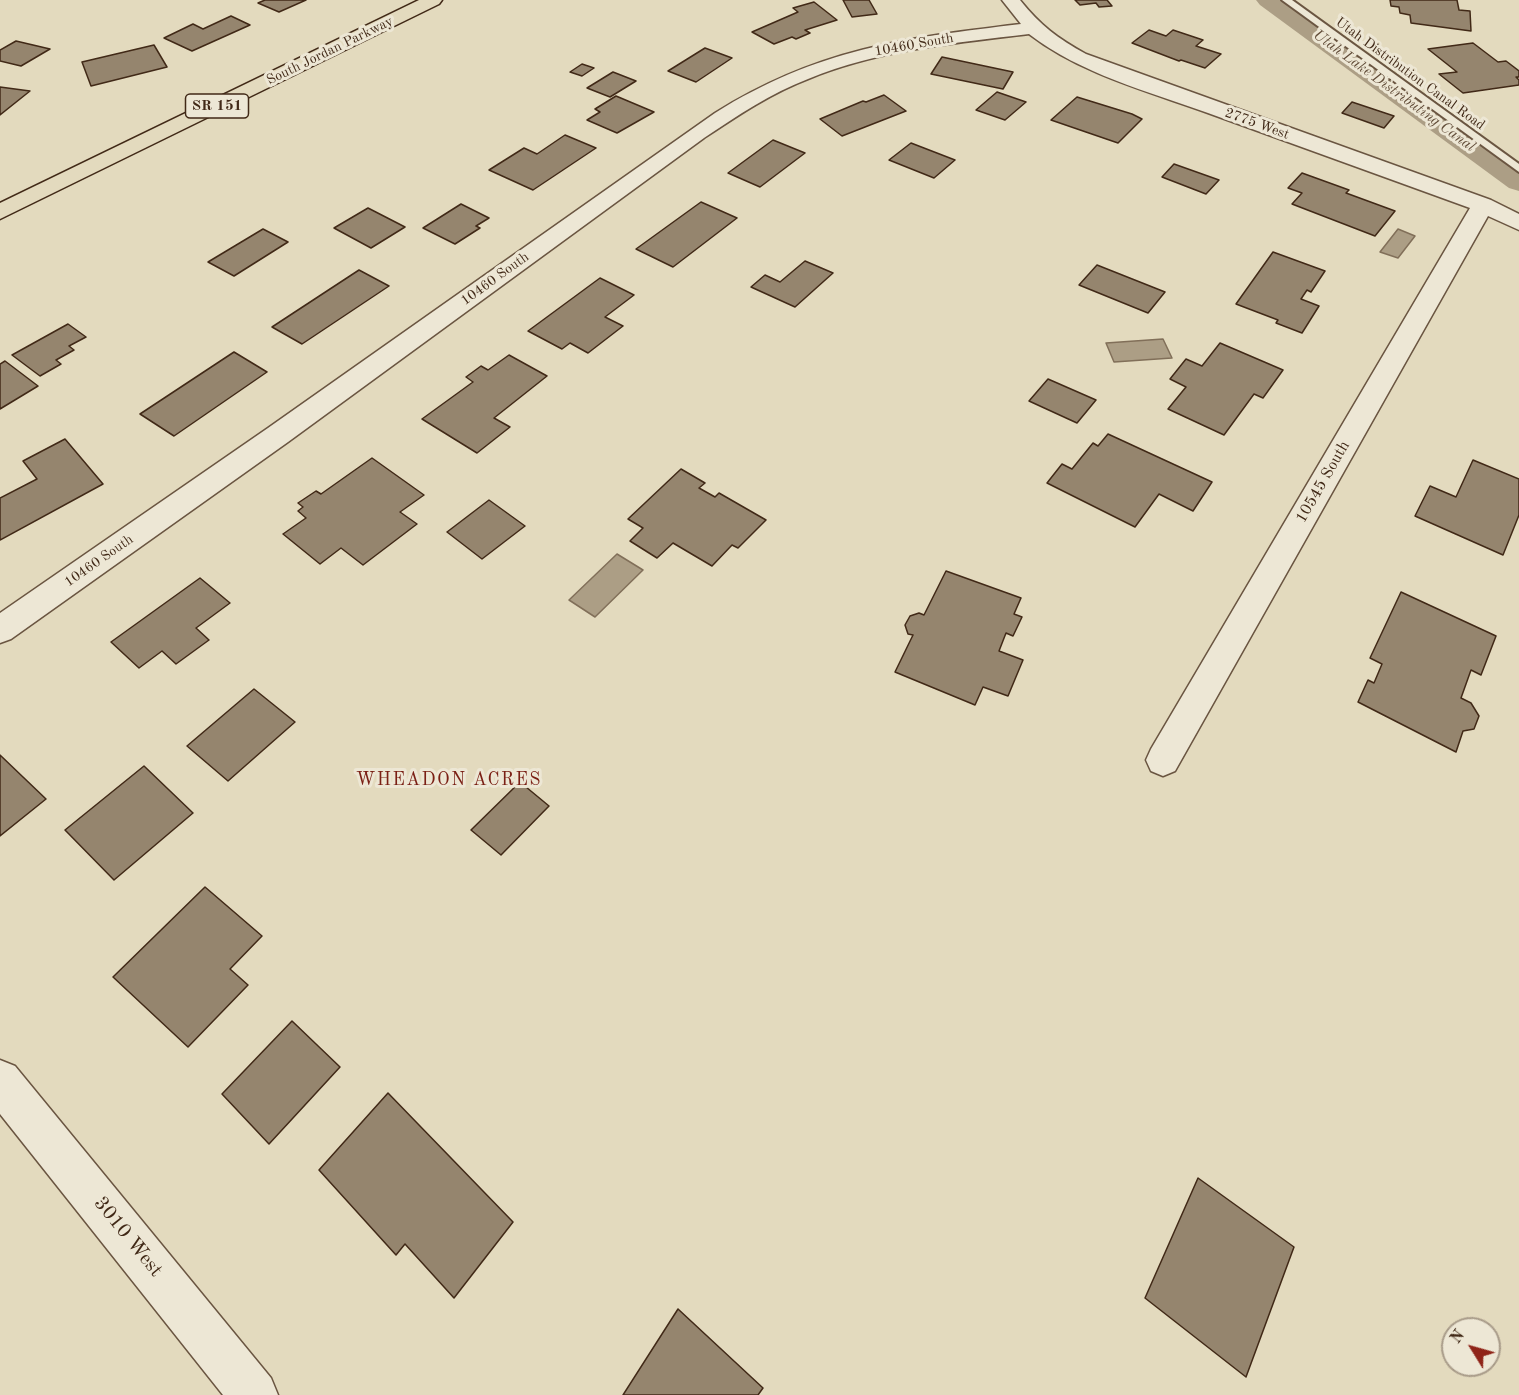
<!DOCTYPE html>
<style>
body{margin:0}
#map{position:relative;width:1519px;height:1395px;overflow:hidden;background:#e3dabe;font-family:"Old Standard TT",serif}
canvas{display:block}
.north{position:absolute;left:1441px;top:1317px;width:60px;height:60px;box-sizing:border-box;background:#ede7d5;border:2px solid #a89b89;border-radius:50%;rotate:307deg;font-size:16px;font-weight:700;line-height:24px;text-align:center;color:#412917}
.north::after{content:'';display:block;margin:auto;width:21px;height:27px;background:#8f2418;clip-path:polygon(50% 0,100% 100%,50% 72%,0 100%)}
</style>
<div id="map">
<canvas width="1519" height="1395"></canvas>
<div class="north">N</div>
</div>
<script>
const c = document.querySelector('canvas').getContext('2d');
c.lineJoin = 'round';
function paint(path, color) {
  c.fillStyle = color;
  c.fill(path, 'evenodd');
}
function trace(path, color, width, dash) {
  c.strokeStyle = color;
  c.lineWidth = width;
  c.lineCap = dash ? 'butt' : 'round';
  c.setLineDash(dash || []);
  c.stroke(path);
}
function drawText(font, color, halo, rows, align = 'center') {
  c.font = font + ' "Old Standard TT",serif';
  c.lineWidth = 6;
  c.setLineDash([]);
  c.textBaseline = 'middle';
  c.strokeStyle = halo;
  c.fillStyle = color;
  for (const [text, x, y, turn = 0] of rows) {
    c.save();
    c.translate(x, y);
    c.rotate((+turn || 0) * Math.PI / 180);
    c.textAlign = isNaN(turn) ? turn : align;
    if (halo) c.strokeText(text, 0, 0);
    c.fillText(text, 0, 0);
    c.restore();
  }
}
const water = new Path2D(`
 M1398 229 1415 236 1398 258 1380 252Z
 M1163 339 1172 358 1114 362 1106 343Z
 M617 554 643 570 595 617 569 600Z`);
paint(water, '#ac9e85');
trace(water, '#816f59', 1.5);
paint(new Path2D(`
 M1256 0H1283L1519 169V191L1509 188 1260 5Z`), '#ac9e85');
const building = new Path2D(`
 M265 0H306L279 12 258 3Z
 M843 0H869L877 14 852 17Z
 M1075 0H1107L1112 6 1099 7 1096 3 1080 5Z
 M1390 0H1457L1459 10 1470 11 1471 31 1411 23 1410 15 1400 13 1399 7 1391 6Z
 M814 2 837 20 805 30 810 33 796 39 792 37 774 44 752 32 798 12 793 8Z
 M231 16 250 25 192 51 164 38 193 24 203 29Z
 M1149 30 1166 36 1173 30 1203 40 1196 46 1221 54 1205 68 1181 60 1179 61 1132 43Z
 M16 41 50 49 21 66 0 61V50Z
 M1473 43 1498 62 1506 61 1519 71V77H1516L1519 80V85L1463 93 1439 74 1457 72 1428 49Z
 M154 45 167 67 91 86 82 62Z
 M705 48 732 58 696 82 668 71Z
 M942 57 1013 72 1003 89 931 74Z
 M582 64 594 68 582 76 570 72Z
 M613 72 636 81 610 97 587 88Z
 M0 87 30 91 0 115Z
 M997 92 1026 102 1005 120 976 110Z
 M884 95 906 111 842 136 820 119 863 101 866 102Z
 M616 96 654 112 617 133 587 120 600 112 595 109Z
 M1077 97 1132 114 1142 119 1118 143 1051 120Z
 M1352 102 1394 116 1384 128 1342 113Z
 M565 135 596 148 533 190 489 170 524 148 537 154Z
 M773 140 805 153 760 187 728 173Z
 M911 143 955 160 934 178 889 160Z
 M1174 164 1219 180 1206 194 1162 177Z
 M1302 173 1349 190 1346 193 1395 211 1375 236 1292 204 1302 193 1288 188Z
 M701 202 737 218 673 267 636 249Z
 M461 204 489 218 476 226 480 228 455 244 423 228Z
 M368 208 405 227 371 248 334 228Z
 M263 229 288 242 234 276 208 262Z
 M1273 252 1325 271 1311 292 1307 290 1301 299 1319 306 1302 333 1276 323 1278 320 1236 304Z
 M805 261 833 273 795 307 751 287 765 275 780 282Z
 M1097 265 1165 292 1148 313 1079 285Z
 M359 270 389 286 302 344 272 327Z
 M600 278 634 295 605 317 623 326 588 353 570 343 562 349 528 331Z
 M68 324 86 337 69 346 74 350 56 360 61 364 40 376 12 355Z
 M1220 343 1283 370 1263 398 1254 394 1224 435 1168 409 1186 387 1170 379 1186 359 1202 366Z
 M234 352 267 372 174 436 140 414Z
 M509 355 547 376 494 418 510 427 477 453 422 419 473 382 466 377 481 366 488 370Z
 M5 361 38 386 0 409V364Z
 M1048 379 1096 400 1077 423 1029 401Z
 M1108 434 1212 482 1193 511 1159 494 1135 527 1047 483 1062 464 1072 469 1093 443 1098 446Z
 M65 439 103 484 0 540V498L37 479 23 461Z
 M372 458 424 495 400 512 417 524 363 565 341 548 320 564 283 534 306 518 298 511 303 507 298 503 316 491 321 494Z
 M1473 460 1519 479V515L1503 555 1415 516 1430 486 1456 497Z
 M681 469 705 483 699 488 715 497 719 493 766 520 738 548 732 545 712 566 673 543 657 558 630 541 643 528 628 519Z
 M489 500 525 526 482 559 447 532Z
 M946 571 1021 598 1014 614 1022 617 1013 636 1006 633 999 651 1023 660 1008 696 983 687 975 705 895 672 913 635 908 634 905 625 910 616 919 613 924 615Z
 M200 578 230 603 196 628 209 640 176 664 162 651 139 668 111 642Z
 M1401 592 1496 636 1481 675 1471 670 1461 698 1471 703 1479 716 1474 729 1463 731 1456 752 1358 702 1368 680 1374 683 1382 664 1370 658Z
 M254 689 295 722 228 781 187 746Z
 M0 755 46 799 0 836Z
 M144 766 193 813 114 880 65 830Z
 M520 782 549 806 501 855 471 830Z
 M205 887 262 936 230 969 248 985 188 1047 113 977Z
 M292 1021 340 1067 269 1144 222 1094Z
 M388 1093 513 1222 454 1298 405 1244 396 1255 319 1170Z
 M1198 1178 1294 1247 1246 1377 1145 1298Z
 M678 1309 763 1388 758 1395H623Z`);
paint(building, '#95856e');
trace(building, '#412917', 1.5);
const service = new Path2D(`
 M1282 0H1292L1519 164V172Z`);
const minor = new Path2D(`
 M1002 0H1020C1041 26 1057 38 1086 54L1491 200 1519 214V230L1488 216 1175 771 1163 776 1151 771 1146 760 1151 749 1470 208C1383 176 1295 145 1208 113 1147 91 1081 74 1029 34 954 43 879 50 808 79 771 93 737 116 704 138L288 442 11 639 0 643V613L268 428 715 113C817 49 904 38 1021 24Z
 M0 1060 15 1066 271 1378 278 1395H223L0 1114Z`);
const primary = new Path2D(`
 M419 0H442L439 4 0 219V203Z`);
trace(service, '#6a5541', 4);
trace(minor, '#6a5541', 3);
trace(primary, '#412917', 3);
paint(service, '#ede7d5');
paint(minor, '#ede7d5');
paint(primary, '#e3dabe');
drawText('14px', '#412917', '#ede7d5', [
 ["10460 South",914,45,-10],
 ["South Jordan Parkway",330,51,-26],
 ["Utah Distribution Canal Road",1410,74,36],
 ["2775 West",1257,124,20],
 ["10460 South",495,279,-36],
 ["10460 South",99,561,-35]
]);
drawText('italic 15px', '#614c38', '#ede7d5', [
 ["Utah Lake Distributing Canal",1394,91,36]
]);
for (const [x, y, w] of [
 [217,106,63]
]) {
  const box = new Path2D();
  box.roundRect(x - w / 2, y - 12, w, 24, 4.5);
  c.fillStyle = '#ede7d5';
  c.fill(box);
  trace(box, '#412917', 1.5);
}
drawText('bold 15px', '#412917', null, [
 ["SR 151",217,106]
]);
drawText('16px', '#412917', '#ede7d5', [
 ["10545 South",1323,482,-60]
]);
c.letterSpacing = '1.5px';
drawText('18px', '#7a1f14', '#ede7d5', [
 ["WHEADON ACRES",449,780]
]);
c.letterSpacing = '0px';
drawText('20px', '#412917', '#ede7d5', [
 ["3010 West",128,1237,51]
]);
</script>
